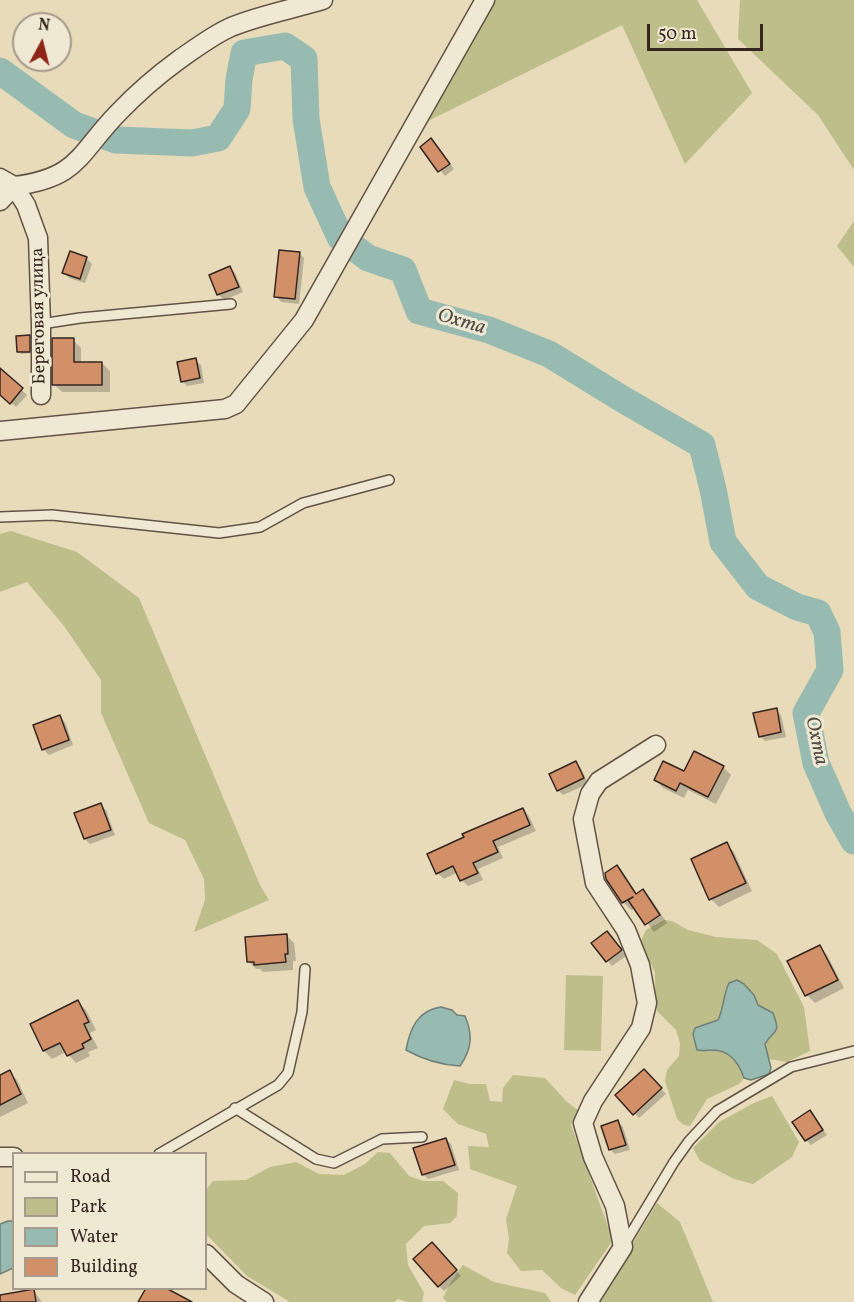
<!DOCTYPE html>
<meta charset="utf-8">
<style>
body{margin:0}
#map{position:relative;width:854px;height:1302px;overflow:hidden;background:#e7dbb9;font-family:Vollkorn,serif}
canvas{display:block}
.legend{position:absolute;left:12px;top:1152px;width:195px;height:138px;box-sizing:border-box;background:#efe8d2;border:2px solid #a59a8b;margin:0;padding:8px 10px;list-style:none;font-size:18px;color:#362620}
.legend li{display:flex;align-items:center;gap:12px;height:30px}
.legend b{width:30px;border:2px solid #a59a8b}
.north{position:absolute;left:12px;top:12px;width:60px;height:60px;box-sizing:border-box;background:#efe8d2;border:2px solid #a59a8b;border-radius:50%;rotate:7deg;font-size:16px;font-weight:700;line-height:24px;text-align:center;color:#362620}
.north::after{content:'';display:block;margin:auto;width:21px;height:27px;background:#8f2418;clip-path:polygon(50% 0,100% 100%,50% 72%,0 100%)}
.scale{position:absolute;left:647px;top:24px;width:116px;height:27px;box-sizing:border-box;border:3px solid #362620;border-top:0;padding-left:8px;font-size:18px;line-height:21px;white-space:nowrap;color:#362620;-webkit-text-stroke:4px #efe8d2;paint-order:stroke}
</style>
<div id="map">
<canvas width="854" height="1302"></canvas>
<ul class="legend">
<li><b style="height:8px;background:#efe8d2"></b>Road</li>
<li><b style="height:16px;background:#bdbe8a"></b>Park</li>
<li><b style="height:16px;background:#97bbb1"></b>Water</li>
<li><b style="height:16px;background:#d19067"></b>Building</li>
</ul>
<div class="north">N</div>
<div class="scale">50 m</div>
</div>
<script>
const c = document.querySelector('canvas').getContext('2d');
c.lineJoin = 'round';
function paint(path, color) {
  c.fillStyle = color;
  c.fill(path, 'evenodd');
}
function trace(path, color, width, dash) {
  c.strokeStyle = color;
  c.lineWidth = width;
  c.lineCap = dash ? 'butt' : 'round';
  c.setLineDash(dash || []);
  c.stroke(path);
}
function drawText(font, color, halo, rows, align = 'center') {
  c.font = font + ' Vollkorn,serif';
  c.lineWidth = 6;
  c.setLineDash([]);
  c.textBaseline = 'middle';
  c.strokeStyle = halo;
  c.fillStyle = color;
  for (const [text, x, y, turn = 0] of rows) {
    c.save();
    c.translate(x, y);
    c.rotate((+turn || 0) * Math.PI / 180);
    c.textAlign = isNaN(turn) ? turn : align;
    if (halo) c.strokeText(text, 0, 0);
    c.fillText(text, 0, 0);
    c.restore();
  }
}
paint(new Path2D(`
 M490 0H697L752 93 685 164 622 25 424 123Z
 M740 0H854V170L818 115 738 39Z
 M854 221V267L837 246Z
 M11 531 77 552 139 598 260 885 269 900 194 932 205 900 204 879 185 840 149 823 101 713V680L64 626 27 582 0 592V534Z
 M664 920 672 921 688 930 716 937 757 940 777 954 804 1007 810 1051 787 1062 769 1059 765 1044 768 1039 773 1013 758 1005 754 995 726 989 721 1012 718 1020 695 1028 703 1051C724 1048 737 1058 744 1078L739 1084 707 1099 690 1126 684 1125 677 1119 665 1081 667 1070 679 1056 680 1043 676 1030 657 1011 655 997V973L641 941 646 930Z
 M566 975 603 976 601 1051 564 1050Z
 M513 1075 545 1078 567 1102 578 1110 571 1125 613 1240 575 1295 561 1288 542 1270 521 1271 507 1253 509 1239 506 1219 517 1186 470 1169 468 1146 489 1147 486 1134 458 1124 443 1109 454 1080 470 1084H486L490 1101 502 1102 503 1088Z
 M772 1096 799 1142 792 1157 753 1184 734 1179 700 1161 693 1148 719 1122 754 1103Z
 M378 1152 390 1153 409 1176 423 1181H443L458 1193 457 1216 450 1223 424 1226 406 1244 408 1265 424 1293 422 1302H408L398 1299 394 1302H290L247 1276 206 1234V1190L213 1181 246 1180 270 1167 296 1162 319 1174 344 1175 365 1164Z
 M657 1203 680 1222 713 1302H597Z
 M463 1265 494 1282 545 1293 551 1302H447L443 1298C448 1286 455 1275 463 1265Z`), '#bdbe8a');
const water = new Path2D(`
 M737 980 744 984 754 995 758 1005 773 1013C781 1035 775 1028 765 1044L771 1068 769 1074 751 1080 744 1078C739 1063 729 1050 712 1050 707 1050 702 1051 697 1050L693 1034 695 1028 718 1020C724 1008 723 995 729 983Z
 M441 1007 452 1010 457 1015 465 1016C473 1035 472 1049 460 1066 442 1065 422 1059 406 1050 410 1028 418 1010 441 1007Z
 M8 1221H13V1268L0 1274V1224Z`);
paint(water, '#97bbb1');
trace(water, '#707f77', 1.5);
paint(new Path2D(`
 M436 145 454 169 445 176 422 147Z
 M71 253 87 259 92 264 85 283 69 278 64 273Z
 M299 253 304 258 299 304 281 302 276 296Z
 M230 268 235 273 243 292 224 300 218 294 211 276Z
 M29 336 31 338V353L21 354 19 352Z
 M73 340 81 348V363H102L110 371V392H62L54 384Z
 M195 360 201 365 204 383 187 386 182 381Z
 M0 370 27 395 16 407 0 393Z
 M776 710 781 715 786 737 765 741 760 736Z
 M60 717 65 722 73 745 49 755 44 750 35 726Z
 M576 763 581 768 588 784 563 795 558 790Z
 M723 767 731 775 716 804 688 790 684 798 663 788 656 780Z
 M101 805 106 810 115 835 90 844 85 839Z
 M523 809 529 816 536 831 498 847 503 858 478 869 483 880 468 886 462 880 458 872 444 879 437 873Z
 M726 844 734 852 752 891 719 907 711 899Z
 M616 867 638 895 643 891 651 899 667 923 654 932 636 908 631 910 623 902 607 878Z
 M286 935 294 943 296 961H293V970L263 972 260 969H256L248 961Z
 M611 938 626 956 612 966 593 943Z
 M819 947 827 955 844 988 815 1003 807 995 789 962Z
 M78 1002 86 1010 96 1030 90 1033 98 1048 88 1052 90 1056 76 1063 66 1052 52 1059 44 1051 32 1025Z
 M644 1071 666 1094 639 1118 617 1095Z
 M9 1072 17 1080 28 1103 0 1117V1077Z
 M810 1112 827 1135 811 1145 806 1140Z
 M618 1122 623 1127 630 1150 615 1154 610 1149Z
 M446 1139 451 1144 459 1170 428 1179 423 1174Z
 M437 1249 461 1276 444 1291 439 1286Z
 M34 1291 42 1302H0V1297Z`), '#0003');
trace(new Path2D(`
 M0 71 74 125 116 140 192 143 218 138 237 109 239 79 244 53 285 46 304 59 306 119 317 187 340 237 368 258 403 270 419 311 489 330 549 354 624 400 702 445 713 489 723 542 758 587 797 607 818 613 827 632 830 670 806 713 816 763 838 813 854 841`), '#97bbb1', 27);
const building = new Path2D(`
 M431 138 450 164 438 172 420 147Z
 M279 250 300 252 295 299 274 297Z
 M70 251 87 257 80 279 62 273Z
 M230 266 239 287 217 295 209 275Z
 M30 335V352H17L16 336Z
 M52 338H74V362H102V385H52Z
 M196 358 200 378 181 382 177 362Z
 M0 368 23 388 10 404 0 395Z
 M777 708 781 732 759 737 753 713Z
 M60 715 69 740 42 750 33 725Z
 M694 751 724 766 708 797 680 783 676 791 654 780 663 761 684 771Z
 M576 761 584 778 557 791 549 774Z
 M101 803 111 830 84 839 74 813Z
 M523 808 530 825 493 841 498 852 473 863 478 873 460 881 453 866 436 874 427 854 464 837 462 834Z
 M727 842 746 883 709 900 691 859Z
 M617 865 636 894 643 889 660 915 645 925 628 900 633 897 622 903 606 879 605 873Z
 M607 931 622 950 606 962 591 943Z
 M287 934 288 954H285L286 962 254 965V962H247L245 937Z
 M820 945 838 980 805 996 787 961Z
 M78 1000 89 1022 84 1024 91 1039 82 1044 84 1048 67 1056 60 1043 43 1051 30 1024Z
 M644 1069 662 1088 633 1115 615 1095Z
 M10 1070 21 1094 0 1105V1075Z
 M810 1110 823 1130 805 1141 792 1122Z
 M618 1120 626 1145 609 1150 601 1126Z
 M446 1138 455 1165 422 1175 413 1148Z
 M432 1242 457 1270 438 1287 413 1259Z
 M146 1288H166L192 1302H138Z
 M34 1289 36 1302H0V1295Z`);
paint(building, '#d19067');
trace(building, '#362620', 1.5);
const lane = new Path2D(`
 M41 324 80 318 231 304
 M0 517 52 515 219 533 260 527 303 503 389 480
 M235 1108 316 1159 334 1163 382 1139 422 1137
 M159 1154 278 1085 288 1073 302 1012 305 969
 M624 1245 674 1162 689 1141 717 1111 791 1067 854 1051`);
const street = new Path2D(`
 M0 178 14 186 26 205 38 238 41 324V395
 M0 201 14 186C79 178 78 154 118 113 137 93 158 75 180 59 196 48 213 35 231 27 260 15 293 9 323 0
 M0 431 225 409 236 404 304 320 485 0
 M0 1157H14
 M206 1254 236 1284 264 1302
 M588 1302 623 1247 615 1206 593 1157 583 1123 593 1101 641 1028 647 1003 640 965 626 930 595 883 583 819 590 794 599 781 656 745`);
trace(lane, '#625346', 12);
trace(street, '#625346', 21);
trace(lane, '#efe8d2', 9);
trace(street, '#efe8d2', 18);
drawText('18px', '#362620', '#efe8d2', [
 ["Береговая улица",40,316,-91]
]);
drawText('italic 20px', '#4e4b44', '#efe8d2', [
 ["Охта",461,323,16],
 ["Охта",815,741,78]
]);
</script>
